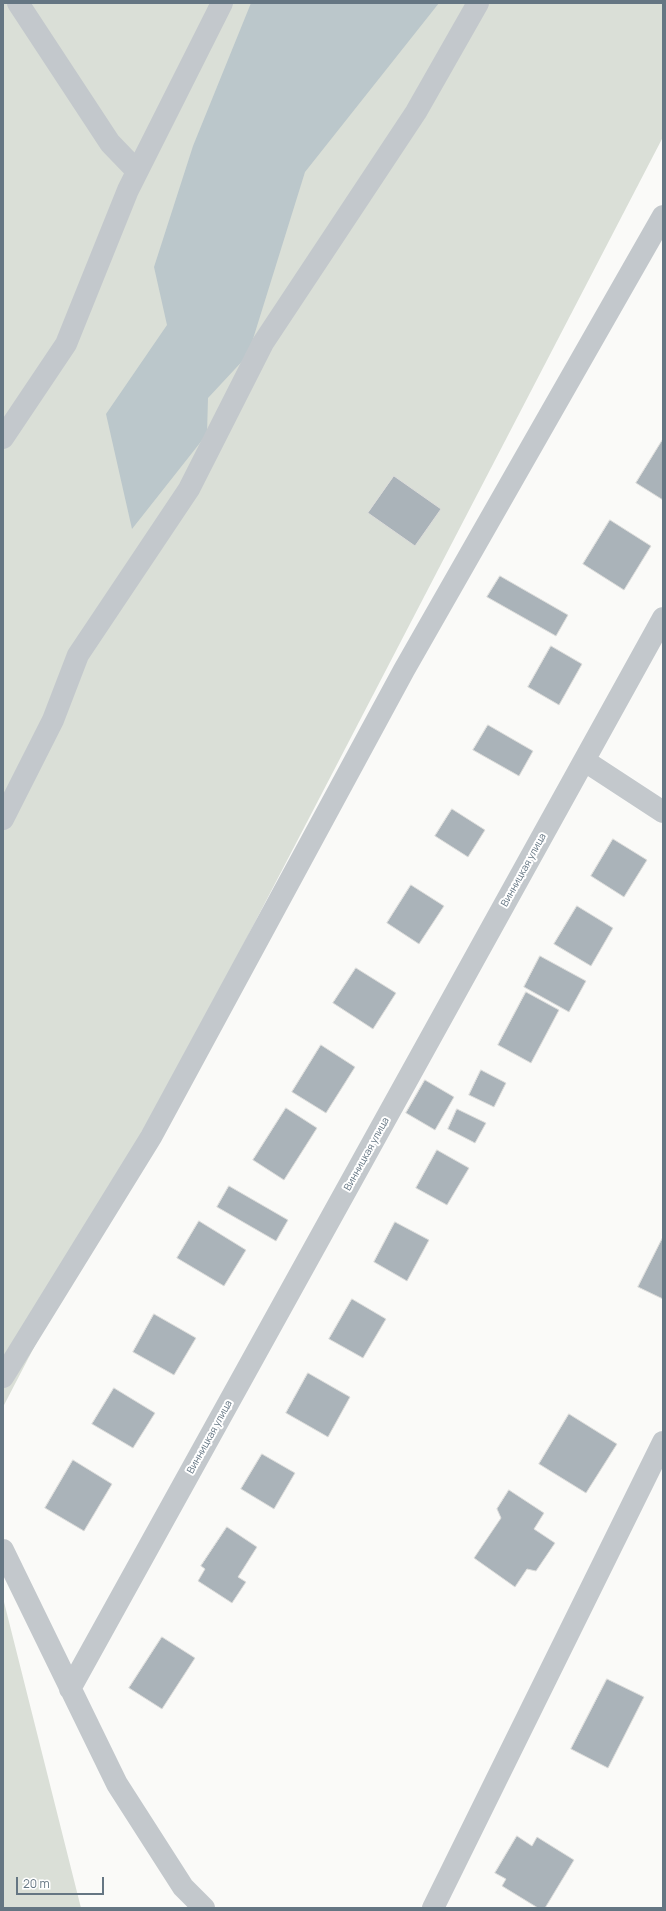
<!DOCTYPE html>
<meta charset="utf-8">
<style>
body{margin:0}
#map{position:relative;width:666px;height:1911px;overflow:hidden;background:#fafaf8;font-family:Manrope,sans-serif}
canvas{display:block}
.frame{position:absolute;inset:0;border:4px solid #657683;pointer-events:none}
.scale{position:absolute;left:16px;top:1877px;width:88px;height:18px;box-sizing:border-box;border:2px solid #657683;border-top:0;padding-left:5px;font-size:12px;line-height:14px;white-space:nowrap;color:#657683;-webkit-text-stroke:3px #fff;paint-order:stroke}
</style>
<div id="map">
<canvas width="666" height="1911"></canvas>
<div class="frame"></div>
<div class="scale">20 m</div>
</div>
<script>
const c = document.querySelector('canvas').getContext('2d');
c.lineJoin = 'round';
function paint(path, color) {
  c.fillStyle = color;
  c.fill(path, 'evenodd');
}
function trace(path, color, width, dash) {
  c.strokeStyle = color;
  c.lineWidth = width;
  c.lineCap = dash ? 'butt' : 'round';
  c.setLineDash(dash || []);
  c.stroke(path);
}
function drawText(font, color, halo, rows, align = 'center') {
  c.font = font + ' Manrope,sans-serif';
  c.lineWidth = 4;
  c.setLineDash([]);
  c.textBaseline = 'middle';
  c.strokeStyle = halo;
  c.fillStyle = color;
  for (const [text, x, y, turn = 0] of rows) {
    c.save();
    c.translate(x, y);
    c.rotate((+turn || 0) * Math.PI / 180);
    c.textAlign = isNaN(turn) ? turn : align;
    if (halo) c.strokeText(text, 0, 0);
    c.fillText(text, 0, 0);
    c.restore();
  }
}
paint(new Path2D(`
 M3 3H663V137L3 1407Z
 M3 1598 81 1908H3Z`), '#dadfd7');
paint(new Path2D(`
 M251 3H439L305 172 248 355 208 398 207 434 132 529 106 414 167 325 154 267 193 146Z`), '#bbc7cb');
const building = new Path2D(`
 M663 439V500L636 483Z
 M394 476 441 509 415 546 368 513Z
 M610 520 651 546 624 590 583 564Z
 M500 576 568 615 556 636 487 597Z
 M551 646 582 664 559 705 528 687Z
 M488 725 533 751 519 776 473 750Z
 M452 809 485 830 468 857 435 836Z
 M613 839 647 860 624 897 591 876Z
 M411 885 444 906 419 944 387 923Z
 M577 906 613 928 591 966 554 944Z
 M540 956 586 981 569 1012 524 987Z
 M356 968 396 993 373 1029 333 1003Z
 M526 992 559 1010 531 1063 498 1045Z
 M321 1045 355 1067 326 1113 292 1092Z
 M481 1070 506 1083 494 1107 469 1095Z
 M425 1080 454 1097 435 1130 406 1113Z
 M286 1108 317 1128 284 1180 253 1160Z
 M457 1109 486 1123 475 1143 448 1129Z
 M437 1150 469 1168 447 1205 416 1188Z
 M229 1186 288 1220 276 1241 217 1207Z
 M199 1221 246 1250 224 1286 177 1258Z
 M395 1222 429 1240 407 1281 374 1262Z
 M663 1237V1299L638 1287Z
 M352 1299 386 1319 363 1358 329 1339Z
 M154 1314 196 1338 174 1375 133 1352Z
 M308 1373 350 1397 328 1437 286 1413Z
 M114 1388 155 1413 133 1448 92 1424Z
 M569 1414 617 1444 586 1493 539 1464Z
 M262 1454 295 1473 274 1509 241 1489Z
 M73 1460 112 1484 84 1531 45 1508Z
 M509 1490 544 1513 534 1529 555 1543 536 1571 527 1569 515 1587 474 1558 501 1518 497 1509Z
 M227 1527 257 1547 238 1577 246 1582 232 1603 198 1581 205 1569 201 1566Z
 M162 1637 195 1658 162 1709 129 1688Z
 M607 1679 644 1697 608 1768 571 1749Z
 M517 1836 532 1846 537 1837 574 1860 545 1908H538L502 1886 506 1879 495 1873Z`);
paint(building, '#aab3b9');
trace(building, '#dcdcda', 1);
trace(new Path2D(`
 M18 3 110 143 137 171
 M3 438 66 344 128 190 222 3
 M585 761 663 812
 M3 819 53 720 78 655 189 489 263 343 416 112 478 3
 M3 1377 151 1137 404 670 663 216
 M3 1550 117 1784 183 1887 204 1908
 M70 1689 663 618
 M433 1908 663 1442`), '#c3c8cc', 22);
drawText('10px', '#657683', '#fff', [
 ["Винницкая улица",524,870,-61],
 ["Винницкая улица",367,1154,-61],
 ["Винницкая улица",210,1437,-61]
]);
</script>
